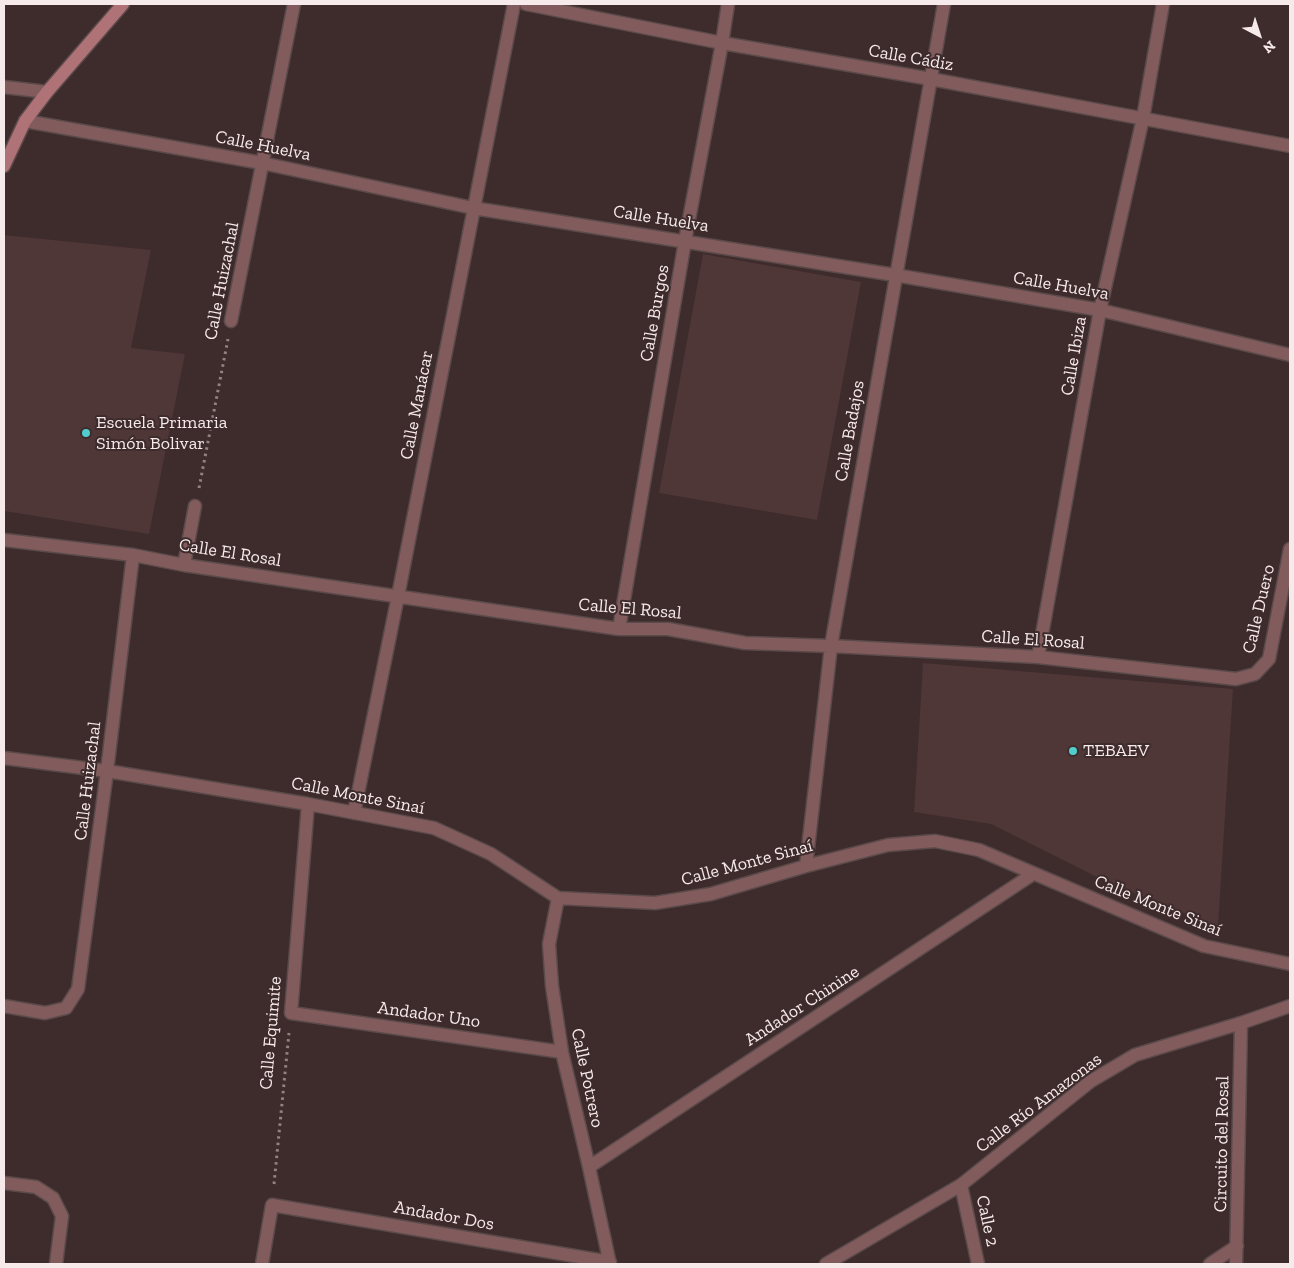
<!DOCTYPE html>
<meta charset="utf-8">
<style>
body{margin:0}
#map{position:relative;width:1294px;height:1268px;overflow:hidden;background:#3e2b2c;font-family:"Zilla Slab",serif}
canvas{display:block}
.frame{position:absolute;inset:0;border:5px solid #f6eaea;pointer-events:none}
.north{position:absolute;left:1234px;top:10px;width:50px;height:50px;-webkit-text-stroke:4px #3e2b2c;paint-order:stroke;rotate:140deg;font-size:14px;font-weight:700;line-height:20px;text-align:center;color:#f6eaea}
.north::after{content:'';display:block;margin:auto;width:18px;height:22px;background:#f6eaea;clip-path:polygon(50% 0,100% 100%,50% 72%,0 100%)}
</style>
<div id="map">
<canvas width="1294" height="1268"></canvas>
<div class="frame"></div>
<div class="north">N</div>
</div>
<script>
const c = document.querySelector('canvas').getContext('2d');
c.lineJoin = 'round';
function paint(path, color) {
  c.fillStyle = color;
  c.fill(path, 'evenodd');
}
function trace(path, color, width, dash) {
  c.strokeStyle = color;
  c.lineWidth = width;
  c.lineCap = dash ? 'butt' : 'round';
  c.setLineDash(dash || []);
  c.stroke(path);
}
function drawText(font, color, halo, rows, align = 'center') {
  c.font = font + ' "Zilla Slab",serif';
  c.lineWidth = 4;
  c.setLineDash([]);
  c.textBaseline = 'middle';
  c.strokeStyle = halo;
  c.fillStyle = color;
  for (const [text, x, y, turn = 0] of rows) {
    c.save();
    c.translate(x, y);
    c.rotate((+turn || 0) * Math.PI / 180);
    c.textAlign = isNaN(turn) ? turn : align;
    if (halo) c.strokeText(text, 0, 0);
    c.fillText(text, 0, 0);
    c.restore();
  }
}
paint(new Path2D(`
 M4 235 151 250 131 348 185 354 149 534 4 511Z
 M703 254 861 282 817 520 659 493Z
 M923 663 1233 689 1218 927 1107 882 991 824 914 812Z`), '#4f3637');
const minor = new Path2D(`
 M526 4 722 43 931 79 1290 146
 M4 87 47 92
 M25 121 262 163 473 208 895 275 1100 310 1290 355
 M231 321 294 4
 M4 540 133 555 184 565 619 629H668L745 643 831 646 1038 657 1236 679 1255 674 1269 659 1290 549
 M184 565 195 506
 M619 629 685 241 722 43 728 4
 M1038 657 1100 310 1143 118 1163 4
 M4 758 107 771 308 804 434 828 491 854 558 898 655 903 711 894 806 866 888 845 935 841 979 850 1204 946 1290 964
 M308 804 291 1013 562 1052
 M354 813 398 596 514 4
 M806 866 831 646 944 4
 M558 898 549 944 552 986 562 1052 589 1167 610 1264
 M4 1006 45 1013 66 1008 78 989 107 771 133 555
 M589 1167 1033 874
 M4 1183 36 1187 53 1198 62 1216 56 1264
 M961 1185 978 1264
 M262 1264 272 1205 610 1262
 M826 1264 961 1185 1091 1081 1135 1055 1241 1023 1290 1006
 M1210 1264 1237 1246
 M1236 1264 1241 1023`);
const secondary = new Path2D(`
 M4 166 25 121 47 92 123 4`);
trace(minor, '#5b4a4a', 15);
trace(secondary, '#5b4a4a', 15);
trace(new Path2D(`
 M199 488 228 339
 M274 1184 289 1033`), '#928282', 3, [2.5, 4]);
trace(minor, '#825b5d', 12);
trace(secondary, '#af7276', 12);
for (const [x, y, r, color] of [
 [86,433,5,"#52cdce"],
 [1073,751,5,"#52cdce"]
]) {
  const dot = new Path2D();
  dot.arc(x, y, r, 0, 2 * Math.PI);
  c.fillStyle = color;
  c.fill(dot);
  trace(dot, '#3e2b2c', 2);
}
drawText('18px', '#f6eaea', '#3e2b2c', [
 ["Calle Cádiz",911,58,10],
 ["Calle Huelva",263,146,11],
 ["Calle Huelva",661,219,9],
 ["Calle Huizachal",222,281,-79],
 ["Calle Huelva",1061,286,10],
 ["Calle Burgos",655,313,-80],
 ["Calle Ibiza",1074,356,-80],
 ["Calle Manácar",417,405,-79],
 ["Calle Badajos",850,431,-80],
 ["Calle El Rosal",230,553,9],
 ["Calle El Rosal",630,609,5],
 ["Calle Duero",1259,609,-77],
 ["Calle El Rosal",1033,640,4],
 ["Calle Huizachal",88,781,-83],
 ["Calle Monte Sinaí",358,796,11],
 ["Calle Monte Sinaí",747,863,-15],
 ["Calle Monte Sinaí",1158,906,22],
 ["Andador Chinine",802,1006,-33],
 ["Andador Uno",429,1015,8],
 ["Calle Equimite",271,1033,-85],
 ["Calle Potrero",587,1078,78],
 ["Calle Río Amazonas",1039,1103,-37],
 ["Circuito del Rosal",1222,1144,-89],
 ["Andador Dos",444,1216,10],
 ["Calle 2",987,1221,78]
]);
drawText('18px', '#f6eaea', '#3e2b2c', [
 ["Escuela Primaria",96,423],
 ["Simón Bolivar",96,444],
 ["TEBAEV",1083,751]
], 'left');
</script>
